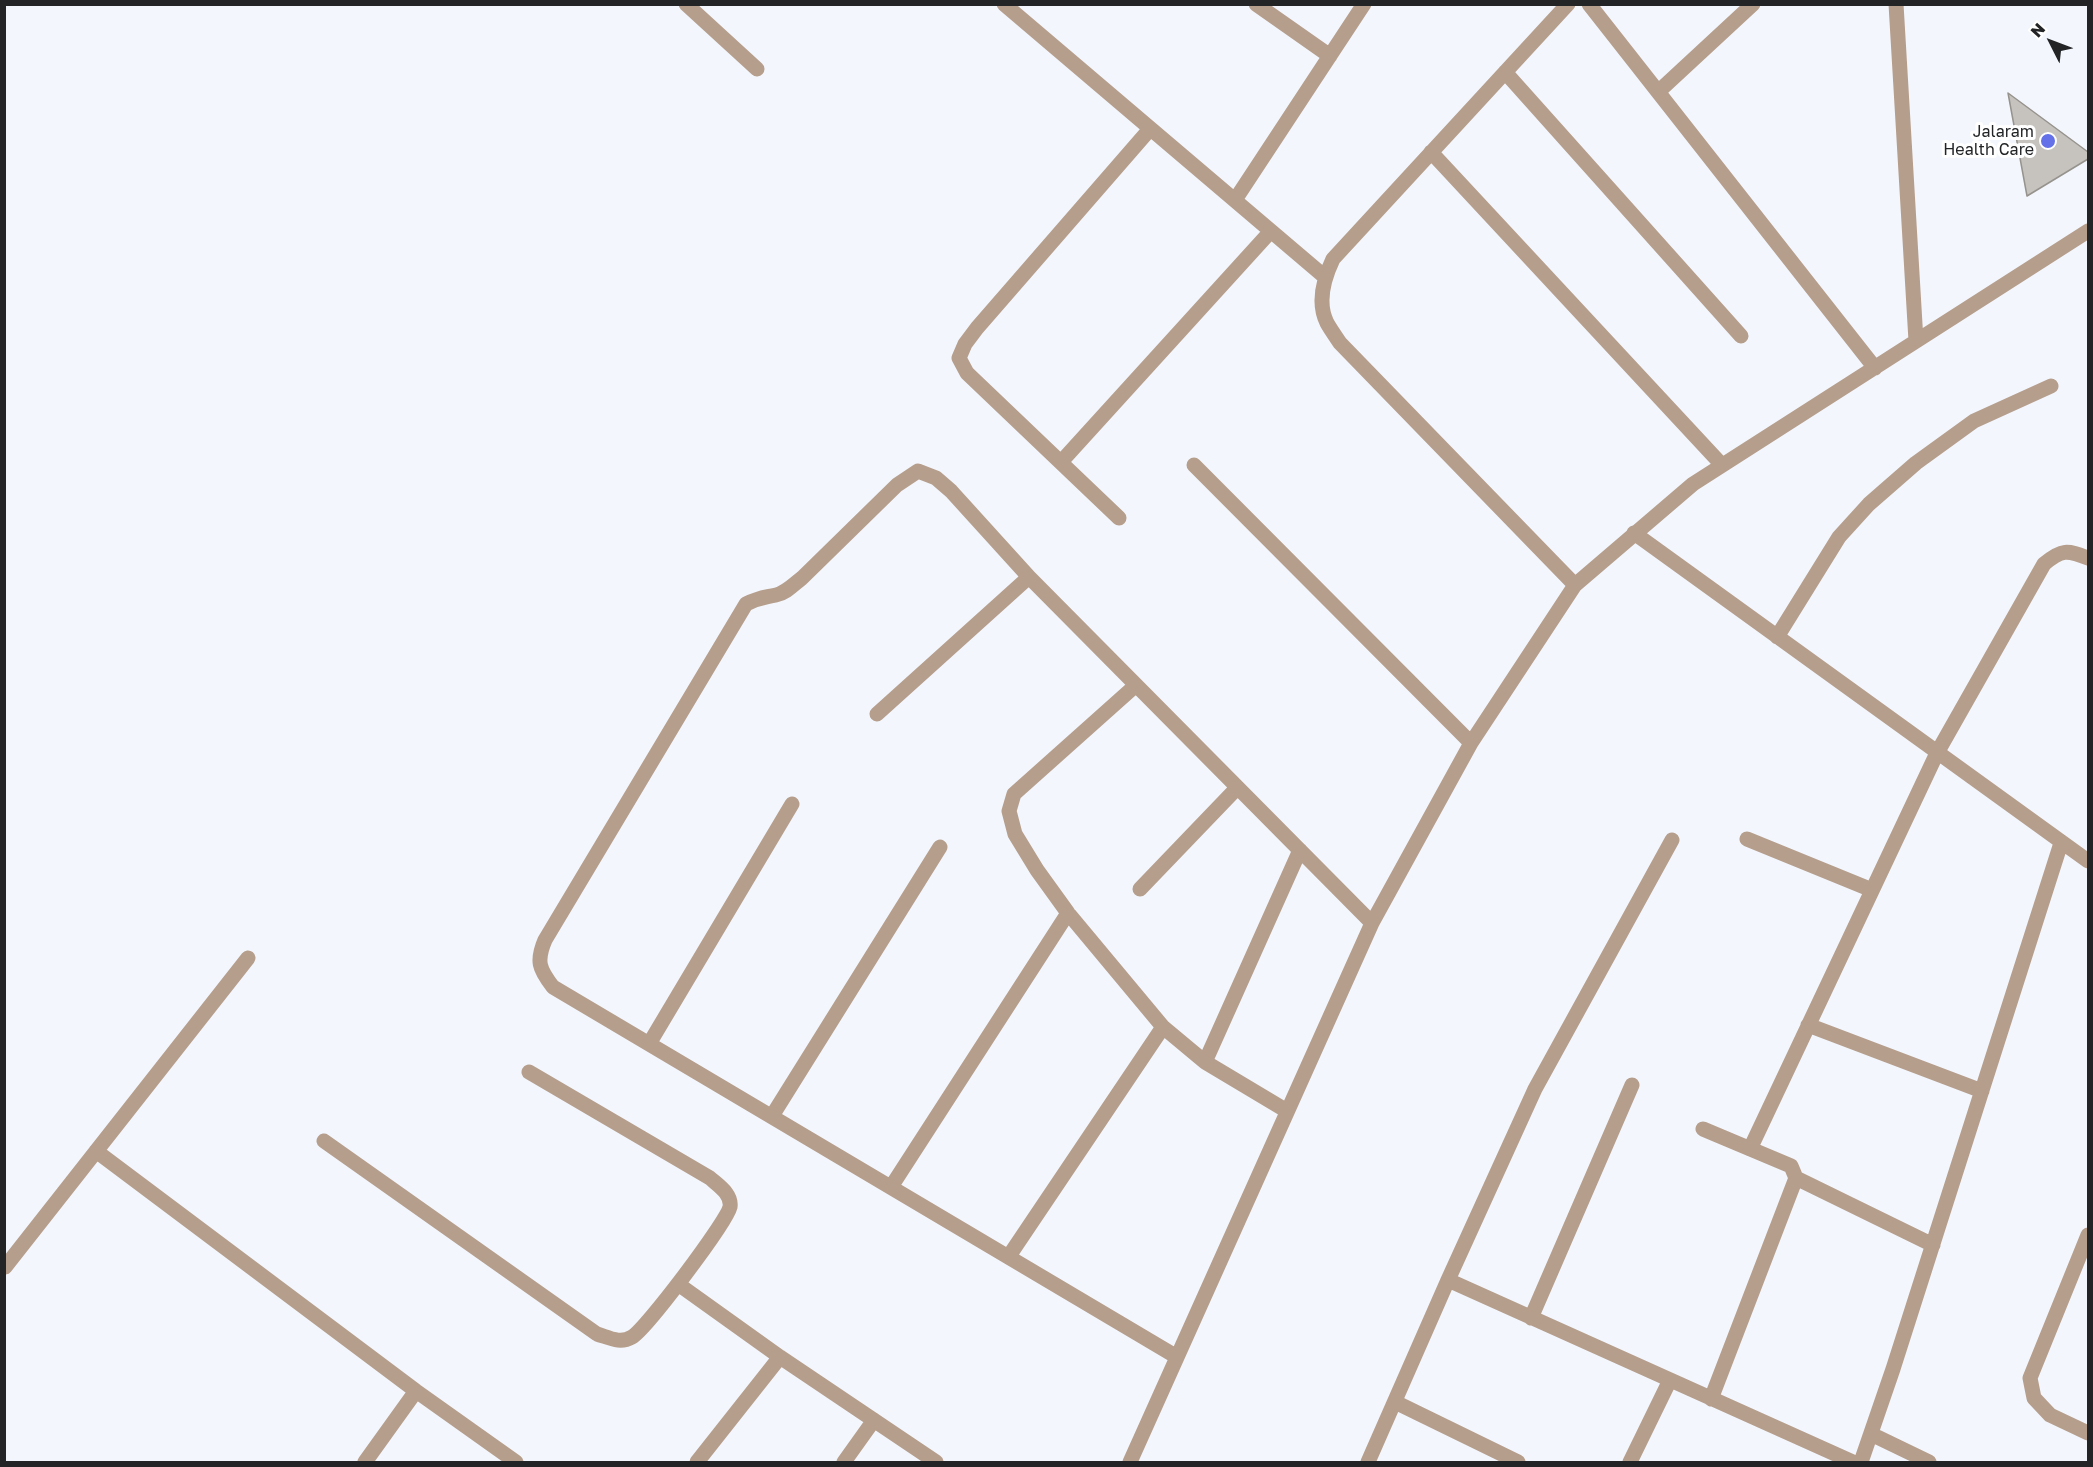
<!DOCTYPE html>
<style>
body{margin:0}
#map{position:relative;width:2093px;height:1467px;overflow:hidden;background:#f3f7fd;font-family:"Golos Text",sans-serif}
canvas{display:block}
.frame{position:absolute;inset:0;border:6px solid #222426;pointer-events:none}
.north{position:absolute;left:2021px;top:12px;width:60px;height:60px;-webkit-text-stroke:4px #fff;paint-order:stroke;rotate:312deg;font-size:16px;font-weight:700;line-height:24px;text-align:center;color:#222426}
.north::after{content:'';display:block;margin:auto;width:21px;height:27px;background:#222426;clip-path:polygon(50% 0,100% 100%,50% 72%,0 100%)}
</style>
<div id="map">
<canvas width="2093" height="1467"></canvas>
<div class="frame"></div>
<div class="north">N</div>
</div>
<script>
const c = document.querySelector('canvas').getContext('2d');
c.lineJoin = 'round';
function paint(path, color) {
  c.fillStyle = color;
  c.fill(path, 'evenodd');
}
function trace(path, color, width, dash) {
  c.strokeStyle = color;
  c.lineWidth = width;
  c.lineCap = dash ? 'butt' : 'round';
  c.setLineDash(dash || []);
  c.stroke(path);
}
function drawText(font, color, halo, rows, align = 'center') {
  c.font = font + ' "Golos Text",sans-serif';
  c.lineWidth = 6;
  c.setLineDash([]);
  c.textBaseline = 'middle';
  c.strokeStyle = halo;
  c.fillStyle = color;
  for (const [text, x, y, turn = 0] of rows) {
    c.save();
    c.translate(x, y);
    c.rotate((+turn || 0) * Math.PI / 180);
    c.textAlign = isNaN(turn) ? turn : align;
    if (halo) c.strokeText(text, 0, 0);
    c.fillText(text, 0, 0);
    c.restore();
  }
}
const building = new Path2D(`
 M2008 93 2088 152V159L2027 196Z`);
paint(building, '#c6c2bd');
trace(building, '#96928d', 1.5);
trace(new Path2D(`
 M686 4 757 69
 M1004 4 1325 277
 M1256 4 1330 56
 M1568 4 1333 259C1324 278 1317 303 1327 323 1331 330 1336 337 1340 343L1575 585
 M1589 4 1875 368
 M1896 4 1916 341
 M1505 72 1741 336
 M1658 92 1753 4
 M1431 152 1722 465
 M1235 200 1364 4
 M1061 462 1271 231
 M1194 465 1471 743
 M1119 518 967 373 959 358 965 344 977 328 1150 129
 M1634 533 2088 861
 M1777 637 1839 537 1869 504 1916 463 1974 421 2051 386
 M1135 686 1014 794 1009 811 1015 834 1037 870 1068 913 1163 1027 1205 1062 1287 1111
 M877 714 1029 577
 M1747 839 1872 890
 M1140 889 1237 788
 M1808 1025 1982 1091
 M649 1044 792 804
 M1205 1062 1300 850
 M772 1116 940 847
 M1703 1129 1791 1166 1796 1178 1711 1399
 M324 1141 597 1334C610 1338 620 1344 632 1337 646 1329 726 1223 730 1207 732 1194 719 1186 710 1178L529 1072
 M1750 1149 1937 753 2044 564C2062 549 2067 550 2088 558
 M96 1151 416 1391 516 1462
 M1796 1178 1933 1245
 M891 1187 1068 913
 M2088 1235 2030 1378 2034 1398 2050 1415 2088 1433
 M1009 1256 1163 1027
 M5 1267 248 958
 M1448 1280 1853 1462
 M678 1284 780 1357 936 1462
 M1531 1318 1632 1085
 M1177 1357 553 987C539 969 536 961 545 940L746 604C760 597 762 598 776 595 786 593 794 584 802 578L897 485 918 471 936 478 951 491 1029 577 1372 923
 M1395 1402 1518 1462
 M1871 1434 1929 1462
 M365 1462 416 1391
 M697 1462 780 1357
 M844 1462 874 1420
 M1130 1462 1372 923 1471 743 1575 585 1693 484 2088 231
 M1368 1462 1448 1280 1535 1089 1672 840
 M1630 1462 1670 1380
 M1861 1462 1893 1369 2061 843`), '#b69e8d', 15);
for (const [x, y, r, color] of [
 [2048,141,8,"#6370e8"]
]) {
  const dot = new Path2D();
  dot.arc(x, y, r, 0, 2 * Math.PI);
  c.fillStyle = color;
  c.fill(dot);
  trace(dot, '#fff', 2);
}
drawText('16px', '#222426', '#fff', [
 ["Jalaram",2034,132],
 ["Health Care",2034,150]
], 'right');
</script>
